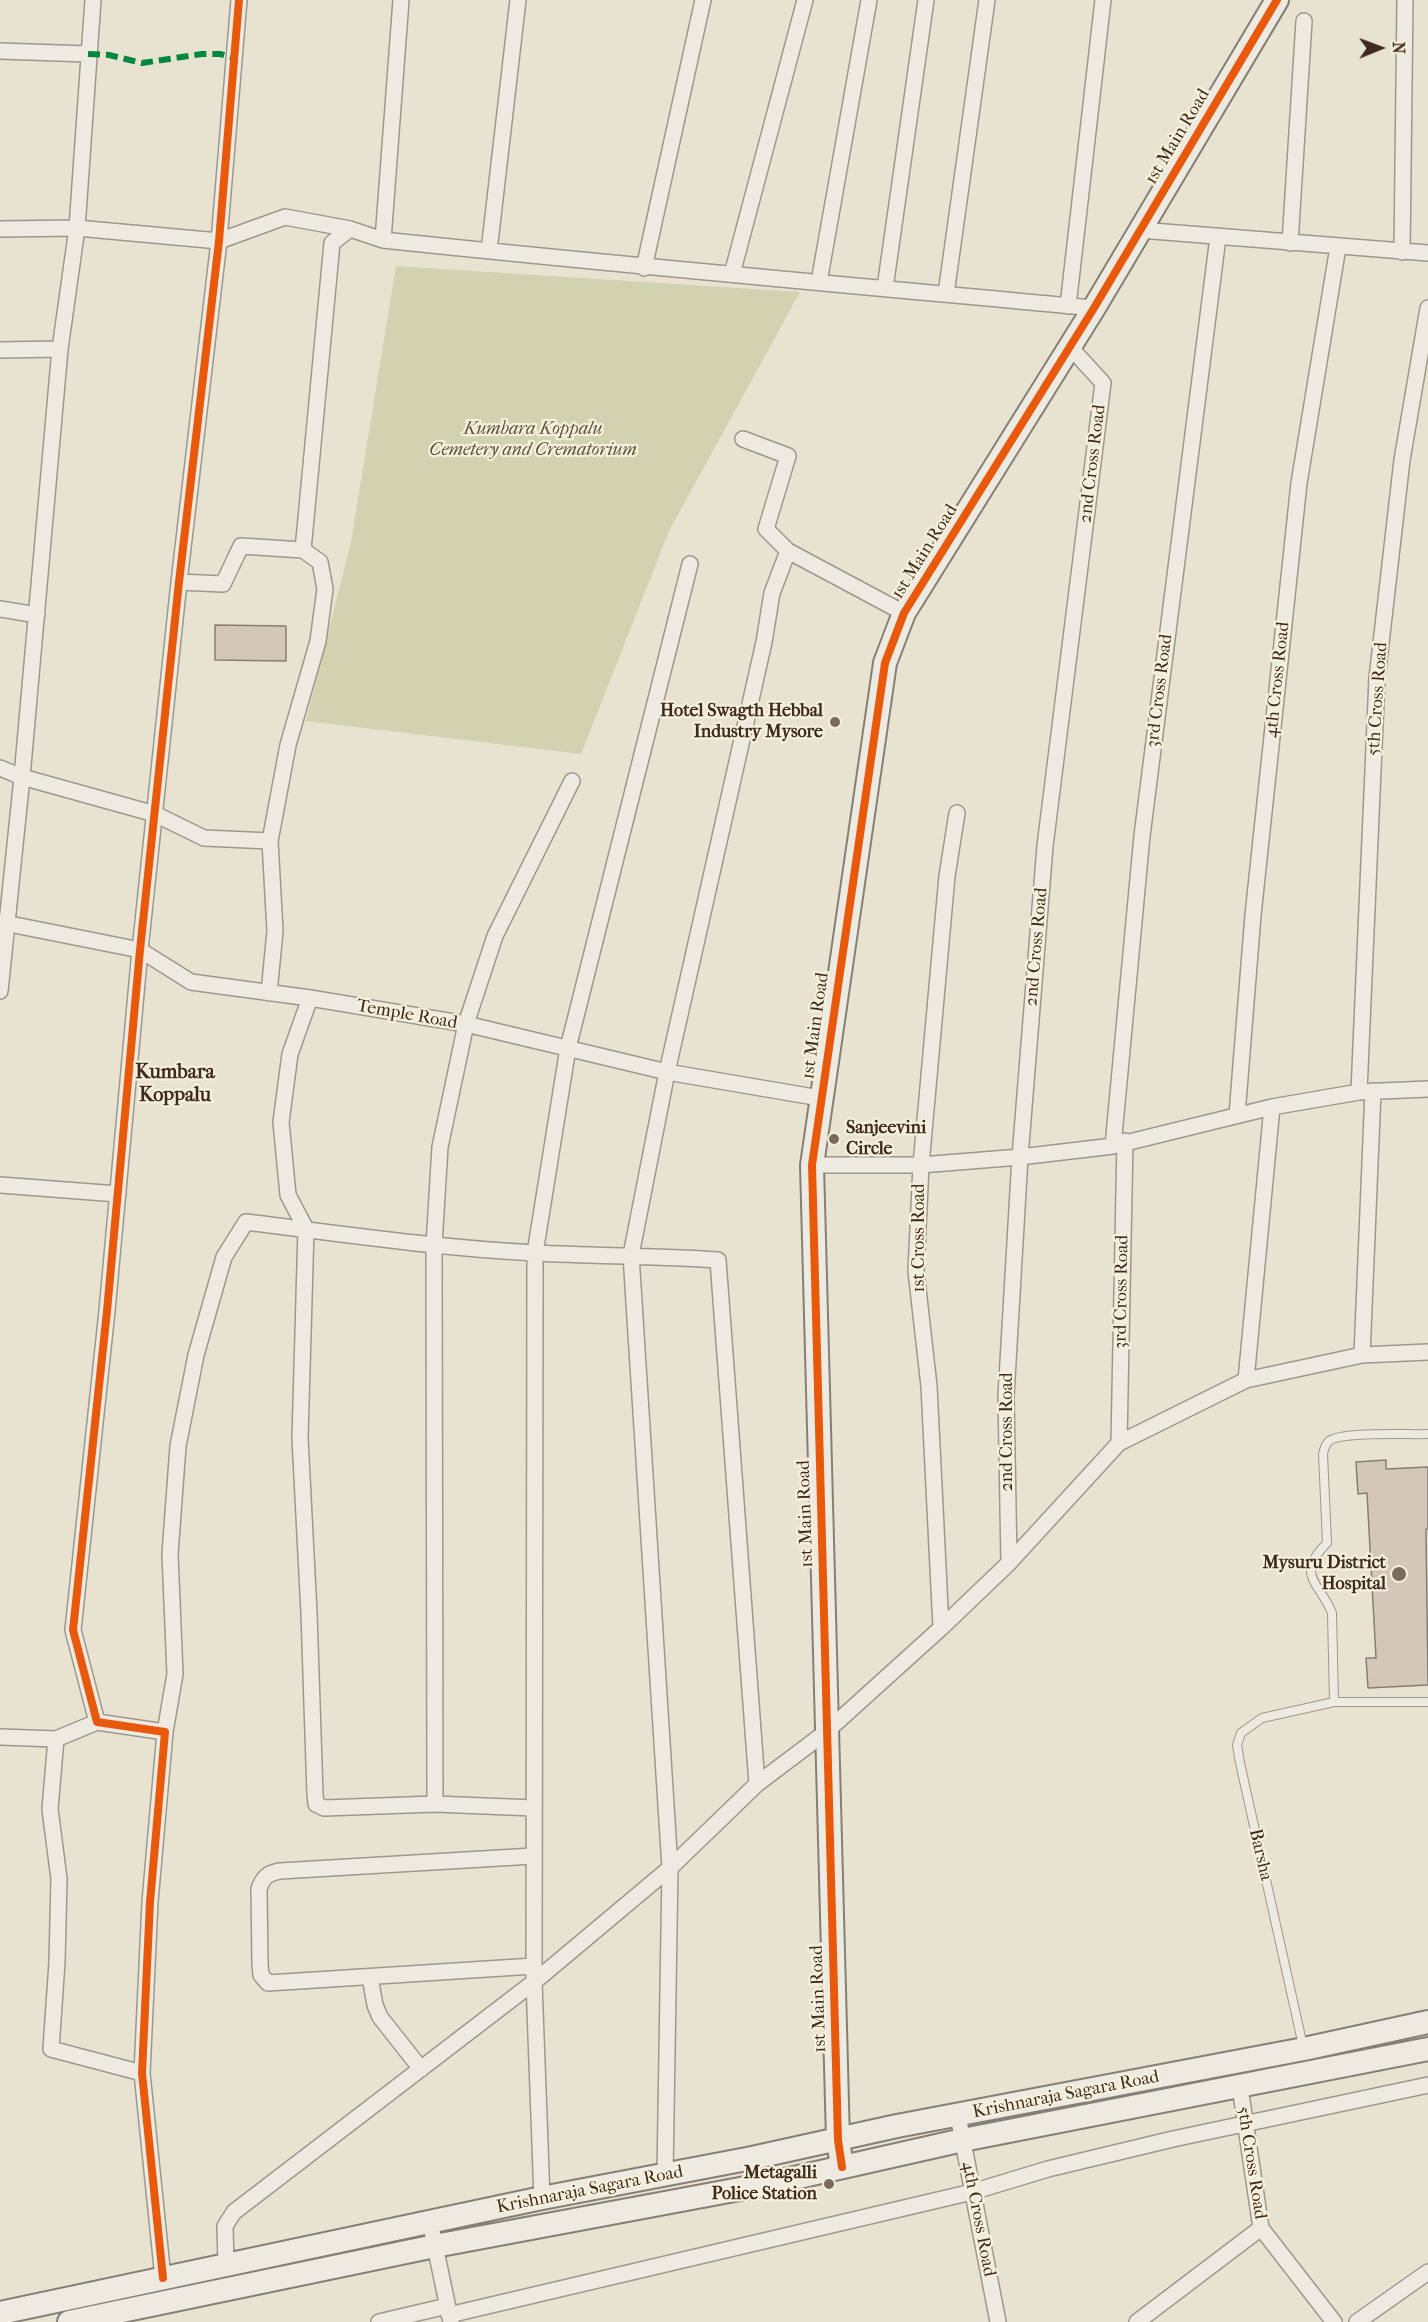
<!DOCTYPE html>
<style>
body{margin:0}
#map{position:relative;width:1428px;height:2322px;overflow:hidden;background:#e8e3d1;font-family:"IM FELL French Canon",serif}
canvas{display:block}
.north{position:absolute;left:1350px;top:18px;width:60px;height:60px;-webkit-text-stroke:4px #f7f0db;paint-order:stroke;rotate:89deg;font-size:16px;font-weight:700;line-height:24px;text-align:center;color:#3e2a20}
.north::after{content:'';display:block;margin:auto;width:21px;height:27px;background:#3e2a20;clip-path:polygon(50% 0,100% 100%,50% 72%,0 100%)}
</style>
<div id="map">
<canvas width="1428" height="2322"></canvas>
<div class="north">N</div>
</div>
<script>
const c = document.querySelector('canvas').getContext('2d');
c.lineJoin = 'round';
function paint(path, color) {
  c.fillStyle = color;
  c.fill(path, 'evenodd');
}
function trace(path, color, width, dash) {
  c.strokeStyle = color;
  c.lineWidth = width;
  c.lineCap = dash ? 'butt' : 'round';
  c.setLineDash(dash || []);
  c.stroke(path);
}
function drawText(font, color, halo, rows, align = 'center') {
  c.font = font + ' "IM FELL French Canon",serif';
  c.lineWidth = 4.5;
  c.setLineDash([]);
  c.textBaseline = 'middle';
  c.strokeStyle = halo;
  c.fillStyle = color;
  for (const [text, x, y, turn = 0] of rows) {
    c.save();
    c.translate(x, y);
    c.rotate((+turn || 0) * Math.PI / 180);
    c.textAlign = isNaN(turn) ? turn : align;
    if (halo) c.strokeText(text, 0, 0);
    c.fillText(text, 0, 0);
    c.restore();
  }
}
paint(new Path2D(`
 M396 266 800 292 669 531 581 754 306 721 351 542Z`), '#d1d2af');
const building = new Path2D(`
 M215 625 286 626V661L215 660Z
 M1386 1460V1469L1428 1467V1529H1426L1428 1685 1368 1688 1366 1658H1376L1367 1493 1358 1494 1356 1462Z`);
paint(building, '#d4c6b9');
trace(building, '#857f75', 1.5);
const lane = new Path2D(`
 M1334 1702 1332 1613C1320 1582 1294 1576 1327 1543L1323 1454C1324 1449 1325 1445 1329 1441 1341 1431 1409 1435 1428 1434
 M1303 2046 1240 1763 1237 1745 1241 1733 1262 1718 1334 1702H1428`);
const street = new Path2D(`
 M0 51 88 54
 M0 229 77 228 219 241 285 217 350 229 383 240C620 265 857 286 1094 308
 M1140 230 1428 253
 M383 240 401 0
 M1290 243 1304 21
 M489 251 518 0
 M1402 252 1405 0
 M644 268 703 0
 M732 274 805 0
 M819 282 869 0
 M885 288 926 0
 M946 294 987 0
 M1068 306 1103 0
 M0 350 60 349
 M743 439 788 456 766 529 788 551
 M179 582 223 584 241 546 303 550 332 243 350 229
 M0 609 37 615
 M0 768 22 777 155 814 204 838 270 841
 M0 922 140 950 191 982 310 998 466 1024 667 1072 820 1098
 M0 991 22 777 60 349 77 228 93 0
 M269 993 275 931 270 841 288 745 318 641 325 589 320 562 303 550
 M310 998 290 1054 281 1122 288 1195 306 1229 300 1438 309 1613 315 1794 316 1804 324 1808 435 1804
 M1359 1092 1377 678 1402 460 1428 308
 M1237 1115 1253 915 1299 483 1338 247
 M1113 1146 1142 836 1218 237
 M812 1165H921L1020 1157 1113 1146 1272 1107 1359 1092 1428 1089
 M0 1185 118 1194
 M1362 1355 1373 1091
 M1246 1380 1272 1107
 M1119 1443 1125 1141
 M1009 1563 1006 1396 1020 1157 1045 846 1103 383 1070 347
 M941 1628 929 1386 916 1271 921 1165 947 876 957 813
 M97 1722 56 1739 50 1809 59 1879 57 1962 51 2049 142 2073
 M165 1732 175 1674 170 1554 178 1446 196 1355 224 1257 246 1222C342 1234 439 1248 536 1253 596 1256 657 1256 718 1260L757 1784
 M0 1737 56 1739
 M534 1808 435 1804 434 1245 440 1147 466 1024 495 936 572 781
 M533 1856 280 1871C268 1873 263 1877 259 1889L260 1964 261 1975 268 1983 534 1966
 M370 1977 375 2005 380 2017 421 2069
 M1240 2087 1261 2228 1334 2322
 M958 2116 998 2322
 M665 2175 670 1868 631 1255 667 1072 764 642 772 593 788 551 904 613
 M542 2198 534 1982 535 1253 568 1048 690 564
 M430 2222 451 2322
 M226 2265 225 2226 234 2212 534 1982 670 1868 757 1784 826 1732 941 1628 1009 1563 1119 1443 1246 1380 1362 1355 1428 1352
 M163 2278 142 2073 150 1902 165 1732 97 1722 73 1630 107 1311 140 950 179 582 219 241 239 0
 M449 2315 972 2192 1048 2169 1173 2139 1428 2085
 M379 2322 447 2306
 M1137 2322 1261 2228
 M1357 2322 1428 2272`);
const secondary = new Path2D(`
 M842 2167 838 2140 812 1165 885 663 904 613 1094 308 1277 0
 M0 2313 542 2198 752 2158 897 2126 1304 2049 1428 2022
 M69 2322 435 2246 772 2183 963 2140 1428 2049`);
trace(lane, '#9d988d', 10);
trace(street, '#9d988d', 18);
trace(secondary, '#857f75', 26);
trace(lane, '#edeae1', 8);
trace(street, '#edeae1', 15);
trace(secondary, '#edeae1', 22);
trace(new Path2D(`
 M88 54 109 55 142 63 202 54H220L234 58`), '#00873e', 6, [12, 6]);
trace(new Path2D(`
 M842 2167 838 2140 812 1165 885 663 904 613 1094 308 1277 0
 M163 2278 142 2073 150 1902 165 1732 97 1722 73 1630 107 1311 140 950 179 582 219 241 239 0`), '#e8590c', 8);
for (const [x, y, r, color] of [
 [835,722,6,"#7a6b5e"],
 [834,1139,6,"#7a6b5e"],
 [1399,1574,8,"#7a6b5e"],
 [829,2184,6,"#7a6b5e"]
]) {
  const dot = new Path2D();
  dot.arc(x, y, r, 0, 2 * Math.PI);
  c.fillStyle = color;
  c.fill(dot);
  trace(dot, '#f7f0db', 2);
}
drawText('18px', '#3e2a20', '#f7f0db', [
 ["1st Main Road",1178,137,-59],
 ["2nd Cross Road",1093,464,-83],
 ["1st Main Road",925,552,-58],
 ["4th Cross Road",1278,680,-84],
 ["3rd Cross Road",1160,691,-83],
 ["5th Cross Road",1378,699,-86],
 ["2nd Cross Road",1037,947,-85],
 ["Temple Road",407,1015,10],
 ["1st Main Road",816,1026,-82],
 ["1st Cross Road",920,1238,-90],
 ["3rd Cross Road",1122,1292,-89],
 ["2nd Cross Road",1008,1432,-90],
 ["1st Main Road",806,1514,-92],
 ["Barsha",1260,1855,77],
 ["1st Main Road",819,1999,-92],
 ["Krishnaraja Sagara Road",1066,2095,-11],
 ["5th Cross Road",1251,2163,81],
 ["Krishnaraja Sagara Road",590,2190,-11],
 ["4th Cross Road",978,2219,79]
]);
drawText('italic 18px', '#5e513d', '#f7f0db', [
 ["Kumbara Koppalu",533,430],
 ["Cemetery and Crematorium",533,451]
]);
drawText('bold 18px', '#3e2a20', '#f7f0db', [
 ["Hotel Swagth Hebbal",823,712],
 ["Industry Mysore",823,733],
 ["Sanjeevini",846,1129,"left"],
 ["Circle",846,1150,"left"],
 ["Mysuru District",1386,1564],
 ["Hospital",1386,1585],
 ["Metagalli",817,2174],
 ["Police Station",817,2195]
], 'right');
drawText('bold 20px', '#3e2a20', '#f7f0db', [
 ["Kumbara",175,1073],
 ["Koppalu",175,1096]
]);
</script>
